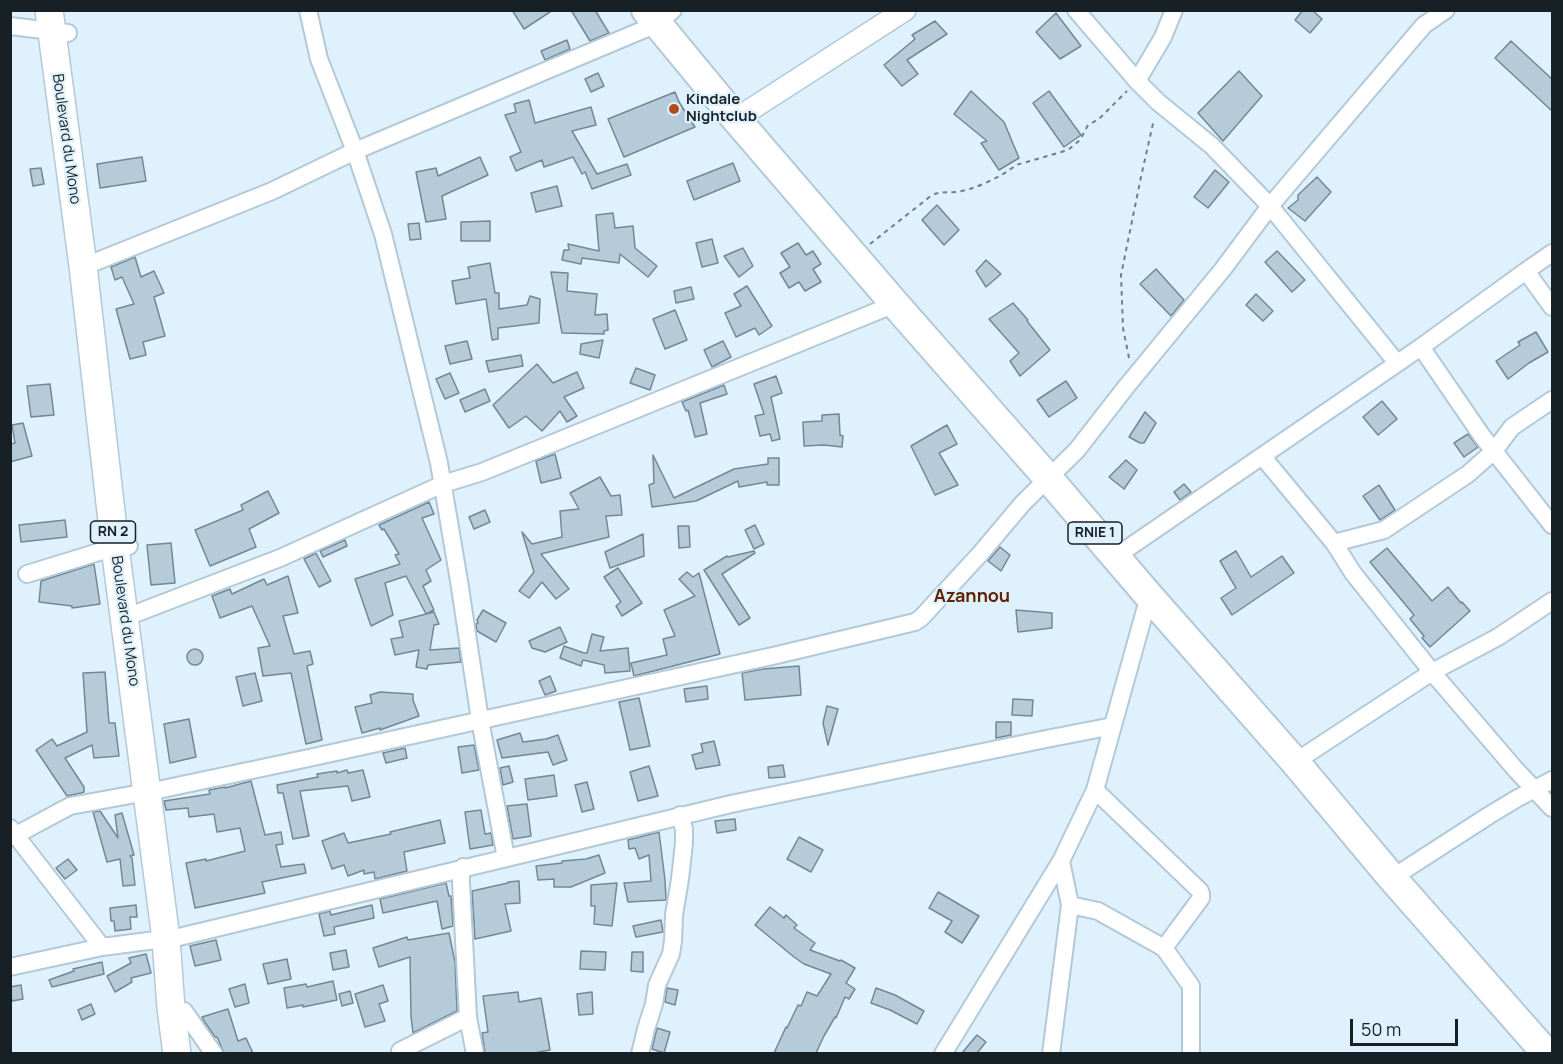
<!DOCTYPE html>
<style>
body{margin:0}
#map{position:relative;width:1563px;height:1064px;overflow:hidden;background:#dff1fc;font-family:Manrope,sans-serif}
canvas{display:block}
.frame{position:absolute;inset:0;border:12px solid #172025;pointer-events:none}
.scale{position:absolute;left:1350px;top:1019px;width:108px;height:27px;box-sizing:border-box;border:3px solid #172025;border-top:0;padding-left:8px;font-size:18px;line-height:21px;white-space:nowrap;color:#172025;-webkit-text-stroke:4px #dff1fc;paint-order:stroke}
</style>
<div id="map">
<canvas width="1563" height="1064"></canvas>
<div class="frame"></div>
<div class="scale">50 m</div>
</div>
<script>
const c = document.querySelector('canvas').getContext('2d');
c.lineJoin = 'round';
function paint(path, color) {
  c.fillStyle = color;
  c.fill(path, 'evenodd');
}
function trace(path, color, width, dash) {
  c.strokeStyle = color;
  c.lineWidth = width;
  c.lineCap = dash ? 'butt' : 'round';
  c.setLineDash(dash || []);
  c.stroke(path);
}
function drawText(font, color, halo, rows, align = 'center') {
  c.font = font + ' Manrope,sans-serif';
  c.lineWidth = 4.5;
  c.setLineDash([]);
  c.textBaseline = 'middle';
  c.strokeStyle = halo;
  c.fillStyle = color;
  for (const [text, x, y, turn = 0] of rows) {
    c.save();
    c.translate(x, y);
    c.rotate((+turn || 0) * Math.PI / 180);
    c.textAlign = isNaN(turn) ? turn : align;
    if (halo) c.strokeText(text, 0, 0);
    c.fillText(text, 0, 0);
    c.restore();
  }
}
const building = new Path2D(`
 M512 10H553L524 29Z
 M571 10H595L609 33 590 41Z
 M1303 10H1312L1322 19 1310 33 1295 20Z
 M1056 13 1081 46 1060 59 1036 32Z
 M935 21 947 34 907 60 918 74 902 86 884 65 915 39 912 35Z
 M567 40 570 49 545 60 541 51Z
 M1511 41 1552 79V111L1495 58Z
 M1239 71 1262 96 1223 141 1198 113Z
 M598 73 604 86 591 92 585 79Z
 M971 91 1004 122 1019 158 999 170 981 143 987 141 954 114Z
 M1049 91 1081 135 1064 147 1033 103Z
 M675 92 679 102 695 127 624 157 608 119Z
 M529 100 535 123 591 107 596 125 572 131 597 174 627 164 631 175 592 189 585 172 582 174 573 157 544 167 542 160 516 171 510 157 521 152 505 115 516 112 514 104Z
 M142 157 146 181 100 188 97 164Z
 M480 157 488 175 442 196 446 219 426 222 416 172 436 168 438 176Z
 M733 163 740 181 694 200 687 181Z
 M41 168 44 184 33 186 30 169Z
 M1215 170 1229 182 1208 208 1194 197Z
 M1317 177 1331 192 1305 221 1288 208 1298 200V195Z
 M557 186 562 206 536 212 531 193Z
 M937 205 959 230 944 245 922 220Z
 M613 213 615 228 633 226 635 248 657 266 648 277 620 254 619 263 582 258 581 264 562 260 564 250H569L568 244 599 251 596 215Z
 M490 221V241H461V222Z
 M419 223 421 239 410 240 408 224Z
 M712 239 718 263 702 267 696 243Z
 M798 243 806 255 813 251 821 264 813 269 821 282 805 291 799 282 789 288 780 273 790 267 781 253Z
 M743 248 753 266 739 277 724 256Z
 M1277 251 1305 280 1292 292 1265 262Z
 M135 257 141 277 154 271 164 293 154 297 165 336 143 342 146 355 130 359 116 309 134 304 122 277 115 280 111 267Z
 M986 260 1001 274 986 287 976 271Z
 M490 263 495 293H499V309L527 305 530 296 540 299 539 323 498 328V339L492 340 486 299 456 304 452 281 470 278 468 267Z
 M1156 269 1184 300 1171 316 1140 284Z
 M551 272 568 273 567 291 597 294 595 315 607 314 608 330 604 331V334L562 333Z
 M747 286 772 326 759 335 755 328 736 337 725 313 741 306 734 294Z
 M691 287 694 299 676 303 674 291Z
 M1256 294 1273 311 1263 321 1246 305Z
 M1013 303 1028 320 1027 321 1050 350 1020 376 1010 361 1019 353 989 319Z
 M675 310 687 340 665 349 653 319Z
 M1536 332 1548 352 1529 363 1508 379 1496 361 1520 345 1518 342Z
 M603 340 599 358 580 354 581 344Z
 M467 341 472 359 450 364 445 346Z
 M723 341 731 357 712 367 704 350Z
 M521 355 523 366 489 372 486 361Z
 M537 364 553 383 577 372 584 388 564 397 577 416 567 422 560 411 542 431 526 416 509 428 493 405Z
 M636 368 655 375 650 390 630 383Z
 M450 373 459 393 445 399 436 379Z
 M776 376 782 393 771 397 780 439 772 441 770 434 760 436 755 416 764 414 754 384Z
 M1066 381 1077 398 1049 417 1037 400Z
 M50 384 54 415 31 417 27 386Z
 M724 385 727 394 700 403 707 434 695 437 688 410 686 411 682 402Z
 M485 389 490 401 465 412 460 400Z
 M1382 401 1397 419 1378 435 1363 417Z
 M1145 412 1156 423 1144 443H1140L1129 437Z
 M839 414 840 435 843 436 842 447 824 445 804 446 803 422 822 421V415Z
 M23 423 32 456 10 462V444L15 443 12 425Z
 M947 425 957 444 939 453 958 485 935 495 911 446Z
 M1468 434 1478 447 1464 457 1454 443Z
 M555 454 561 478 541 483 536 461Z
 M653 455 674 498 734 469 768 464V458H779V485H767V482L739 487 738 481 696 501 652 507 649 485 654 483Z
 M1126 460 1137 470 1124 489 1109 477Z
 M600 477 611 496 620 495 622 515 606 516 609 537 541 554 569 589 556 599 542 582 529 598 519 591 534 572 522 532 532 544 562 537 560 511 579 509 570 493Z
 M1184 484 1191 492 1180 500 1174 492Z
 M1379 485 1395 510 1380 520 1363 496Z
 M268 491 279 513 249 529 256 547 210 566 195 530 243 510 241 505Z
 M429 502 434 514 422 518 441 560 426 570 431 581 423 586 434 610 426 614 406 576 385 583 393 615 371 626 355 579 400 564 395 555 399 554 384 529 382 530 379 525Z
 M485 510 490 522 474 529 469 517Z
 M65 520 67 537 21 542 19 525Z
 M755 525 764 544 754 549 745 530Z
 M678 526H689L690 547 679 548Z
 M643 534 644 556 610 568 605 552Z
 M345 540 347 546 323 557 320 551Z
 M171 543 175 583 151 585 147 545Z
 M1000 547 1010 555 1001 571 988 561Z
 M1387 548 1432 601 1448 587 1461 603 1462 602 1470 611 1430 647 1422 638 1424 636 1410 619 1414 615 1370 562Z
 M754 551 755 553 722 574 750 618 739 625 704 570 727 556 728 557Z
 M1236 551 1251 577 1282 556 1294 573 1232 615 1221 598 1236 588 1220 561Z
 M316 553 331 581 319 587 304 559Z
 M94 564 100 604 72 608V606L39 602 41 581Z
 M618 568 642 603 622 616 616 606 621 602 604 577Z
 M687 572 693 577 699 573 720 654 634 676 631 663 667 655 663 639 675 636 664 610 695 596 679 579Z
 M288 576 298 613 283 616 294 654 310 651 313 664 307 666 322 740 306 744 291 673 263 676 258 648 270 646 252 606 220 618 212 596 230 589 232 594 264 579 267 585Z
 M483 610 506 623 496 642 477 631 476 624 478 623 477 620Z
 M1016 610 1052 613V628L1018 632Z
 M434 612 439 624 434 625 430 650 459 648 461 662 428 665 427 669 416 667 419 650 395 655 391 639 403 637 399 621Z
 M560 627 567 642 545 652 532 648 529 641Z
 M592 634 604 637 600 651 628 648 630 671 605 673 604 665 583 660 581 666 560 658 564 646 584 653H587Z
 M187 657a8 8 0 1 1 16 0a8 8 0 1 1-16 0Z
 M799 666 801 695 745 700 742 673 763 669Z
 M105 672 109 723H115L119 756 94 758 92 745 65 758 84 787V792L81 793 67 796 36 750 52 739 57 746 87 732 83 673Z
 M255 673 262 701 243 706 236 677Z
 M550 676 556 691 545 695 539 681Z
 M707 686 708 699 686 702 684 689Z
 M380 692 413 694V700L419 716 380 730V728L362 733 355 707 372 703 370 695Z
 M639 698 650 746 630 750 619 702Z
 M1013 699 1033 700 1032 716 1012 715Z
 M827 706 838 709 828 745 823 723Z
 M189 719 196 757 170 763 164 724Z
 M996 722H1011V735L996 738Z
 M520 733 523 742 546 739 558 735 567 760 553 765 548 752 502 758 497 740Z
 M714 741 720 765 696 769 692 755 703 752 701 744Z
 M474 745 479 770 462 773 458 747Z
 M405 748 407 758 386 763 383 753Z
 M783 765 785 777 769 778 768 767Z
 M509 766 513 782 503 785 500 768Z
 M649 766 658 796 638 801 630 772Z
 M347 770 348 773 363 770 370 797 352 801 348 786 300 791 309 836 293 839 283 793H278L277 785 318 777 317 774 337 771V773Z
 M554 775 557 796 528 800 525 779Z
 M251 781 265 835 281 832 283 844 276 845 281 867 304 864 306 873 262 882 265 893 195 908 186 863 206 859V861L245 851 240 828 217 832 214 814 189 817 188 808 166 810 164 801 210 794 209 790 225 787V788Z
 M587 782 594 809 582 812 575 785Z
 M527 804 531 836 513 839 507 806Z
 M481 810 485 834 491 833 493 845 470 849 465 812Z
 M100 811 118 838 115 815 122 813 134 855 130 856 132 858 135 885 123 886 120 859 107 862 93 812Z
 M735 819 736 830 717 833 715 821Z
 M440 820 445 843 404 852 407 871 375 879 374 872 364 874V870L348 876 344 865 332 869 322 841 344 833 348 843 391 834 390 832Z
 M659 832 665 880 666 900 628 902 624 883 651 881 649 855 639 859 635 848 629 849 628 840Z
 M799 837 823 850 811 872 787 859Z
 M599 855 605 873 571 887H554V879L538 880 536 866 562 863V861L586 859Z
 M68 859 77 870 65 879 56 868Z
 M519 881 520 903 505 904 511 931 475 939 472 891 508 883V882Z
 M446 883 449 896H451L453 926 442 929 437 901 383 913 380 899Z
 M617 883 612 926 594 924 595 906H591V885Z
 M938 892 979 916 962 943 945 932 952 921 929 908Z
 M136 905 137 917H130L131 929 115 931 114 921H111L110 908Z
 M372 905 374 918 334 927 335 934 324 936 319 914 330 911 331 915Z
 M770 907 784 918 786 915 797 925 794 928 815 943 810 950 840 961 841 960 855 968 846 983 855 989 849 999 845 997 836 1018 835 1017 824 1036 816 1053H774L786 1027 787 1028 798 1005 801 1006 807 992 817 996 831 974 804 964 794 957 755 925Z
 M661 920 663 932 636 937 633 926Z
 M449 933 455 962 457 1011 413 1033 411 1017 410 957 379 967 373 948 407 937 408 940Z
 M216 940 221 960 195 966 190 946Z
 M346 950 349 967 333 970 330 953Z
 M581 951 606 952 605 970 580 969Z
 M632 952H643V972L631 971Z
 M146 954 151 973 131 978 132 982 115 992 107 976 131 963 129 958Z
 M287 959 291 979 268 984 263 964Z
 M102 962 104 974 52 987 49 980 74 971 73 969Z
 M333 981 337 1000 303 1007V1005L287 1008 284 988 306 984 307 987Z
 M245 984 249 1003 235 1007 229 989Z
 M21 985 23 999 12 1001 10 987Z
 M383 985 388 1001 379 1004 385 1021 365 1027 355 994Z
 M667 988 678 990 675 1005 665 1002Z
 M876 988 895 995 924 1011 917 1024 890 1010 871 1003Z
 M350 991 353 1003 342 1006 339 994Z
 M518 992 519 1002 541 998 550 1050 534 1053H485L482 1033 488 1032 483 996Z
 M592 992 593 1014 579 1015 577 994Z
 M91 1004 95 1014 82 1020 78 1010Z
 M228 1009 238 1041 246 1038 253 1053H224L217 1037H215L204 1021 202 1017Z
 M657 1028 670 1032 664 1053 652 1049Z
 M977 1035 986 1042 977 1053H962Z`);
paint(building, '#b5cbd9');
trace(building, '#738794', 1.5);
const minor = new Path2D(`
 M308 10 319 59 355 151 383 234 439 463 459 581 480 720 506 858
 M1076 10 1137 81 1158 102 1212 146 1270 206 1397 363
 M10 26 68 33
 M1137 81 1163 37 1174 10
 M1552 253 1526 271 1552 307
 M95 262 272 191 355 151 657 24 673 10
 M1421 347 1482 436 1552 525
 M1262 456 1334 543 1353 573 1432 672 1516 770 1552 808
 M1334 543 1384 530 1468 474 1494 451 1512 427 1552 400
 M1115 557 1421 347 1526 271
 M27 574 115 547 129 546
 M137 613 280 558 443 484 482 472 895 304
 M1295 762 1432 672 1498 637 1552 601
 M1095 790 1200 891 1201 894V898L1164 948 1191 986V1054
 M10 828 102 947
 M16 835 70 806 158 790 309 758 777 655 915 622 921 618 980 554 1023 503 1077 450 1126 387 1223 269 1270 206 1424 25 1446 10
 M463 867 461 875V882L468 1017 475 1054
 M1392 878 1488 816 1516 799 1552 780
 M1070 905 1098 911 1164 948
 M10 967 102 947 179 937 731 804 1041 740 1113 726
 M184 1011 214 1054
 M400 1051 468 1017
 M640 1054 646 1029 654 1004 657 985 671 954 673 941 674 915 680 879 684 843V829L680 815
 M943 1054 1061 861
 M1051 1054 1070 905 1061 861 1095 790 1149 596`);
const tertiary = new Path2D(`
 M736 119 905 10`);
const primary = new Path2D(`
 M49 10 83 266 115 547 166 939 171 1008 177 1054`);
const trunk = new Path2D(`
 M646 10 736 119 895 304 1048 478 1149 596 1295 762 1392 878 1547 1054`);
trace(minor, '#b3c9d7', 20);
trace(tertiary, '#b3c9d7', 24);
trace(primary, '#b3c9d7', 30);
trace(trunk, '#b3c9d7', 32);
trace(new Path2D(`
 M870 244 932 195C943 191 945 193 955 192 972 191 1003 176 1016 165L1068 150 1080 140 1088 125 1099 119 1127 91
 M1129 358 1123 328 1121 275 1141 177 1154 119`), '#717f86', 2, [4.5, 4.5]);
trace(minor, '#fff', 16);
trace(tertiary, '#fff', 21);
trace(primary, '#fff', 27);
trace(trunk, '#fff', 28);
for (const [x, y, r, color] of [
 [674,109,6,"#b14d1a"]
]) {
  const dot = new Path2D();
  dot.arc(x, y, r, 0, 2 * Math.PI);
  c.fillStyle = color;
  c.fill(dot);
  trace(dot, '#dff1fc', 2);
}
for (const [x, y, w] of [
 [113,532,45],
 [1095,533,54]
]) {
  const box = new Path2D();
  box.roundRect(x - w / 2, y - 11, w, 22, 4.5);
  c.fillStyle = '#dff1fc';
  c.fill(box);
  trace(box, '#172025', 1.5);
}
drawText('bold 14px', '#172025', null, [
 ["RN 2",113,532],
 ["RNIE 1",1095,533]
]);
drawText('bold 15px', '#172025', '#dff1fc', [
 ["Kindale",686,100],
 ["Nightclub",686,117]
], 'left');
drawText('15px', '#172025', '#dff1fc', [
 ["Boulevard du Mono",66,139,82],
 ["Boulevard du Mono",125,621,82]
]);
drawText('bold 18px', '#602100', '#dff1fc', [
 ["Azannou",972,597]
]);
</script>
